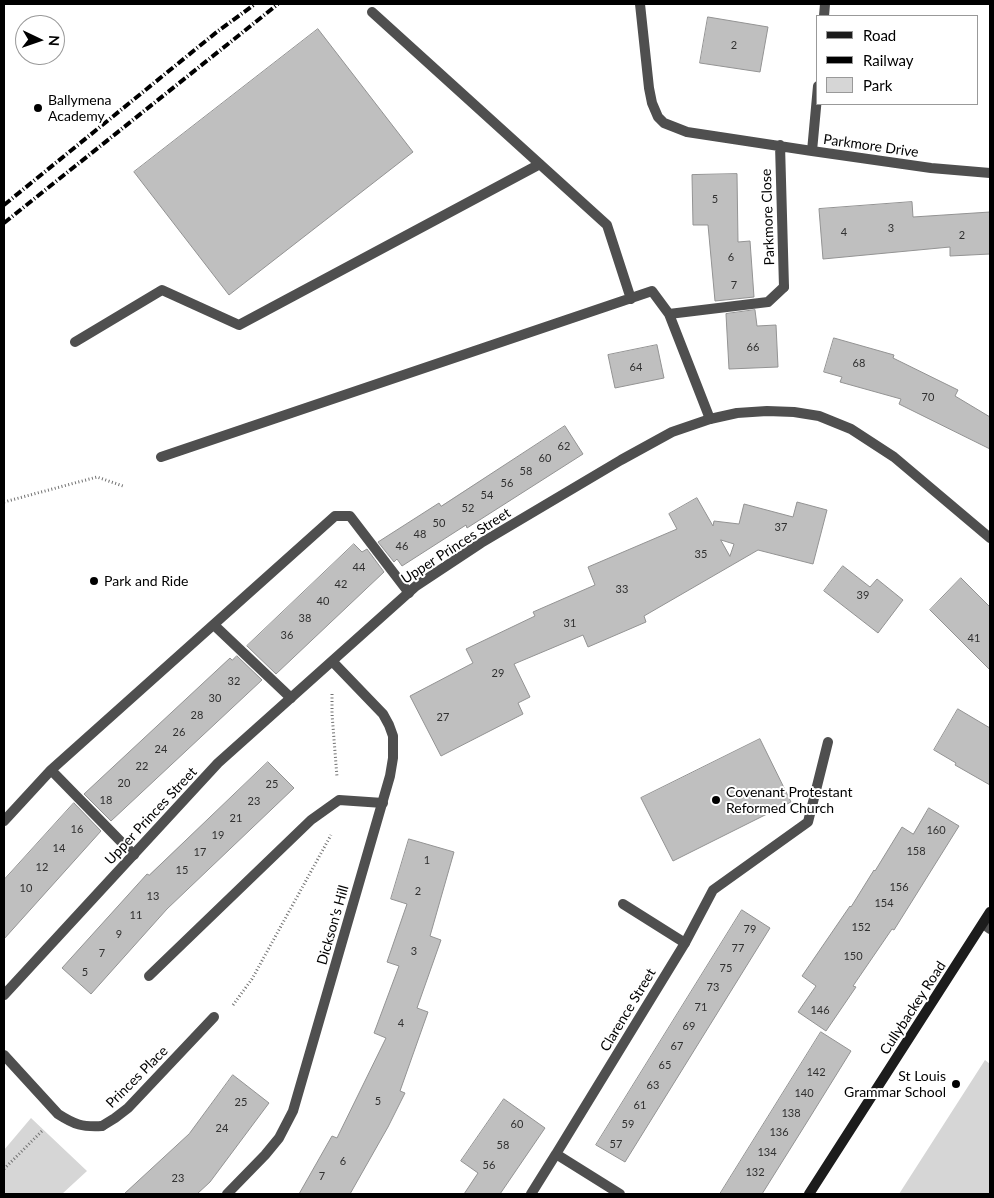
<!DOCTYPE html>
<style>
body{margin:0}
#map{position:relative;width:994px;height:1198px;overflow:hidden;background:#fff;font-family:Lato,sans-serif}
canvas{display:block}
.frame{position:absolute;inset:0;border:5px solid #000;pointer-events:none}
.legend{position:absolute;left:816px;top:15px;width:162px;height:90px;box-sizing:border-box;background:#fff;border:1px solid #999;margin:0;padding:6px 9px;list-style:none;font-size:15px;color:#000}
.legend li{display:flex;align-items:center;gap:10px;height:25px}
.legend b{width:25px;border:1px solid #999}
.north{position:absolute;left:15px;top:15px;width:50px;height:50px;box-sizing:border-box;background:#fff;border:1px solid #999;border-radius:50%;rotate:93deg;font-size:14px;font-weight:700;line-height:20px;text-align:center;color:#000}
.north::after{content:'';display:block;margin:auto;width:18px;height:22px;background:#000;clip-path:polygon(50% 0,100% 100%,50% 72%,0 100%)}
</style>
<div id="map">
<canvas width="994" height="1198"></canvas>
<div class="frame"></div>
<ul class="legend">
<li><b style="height:6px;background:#1c1c1c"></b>Road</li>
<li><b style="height:6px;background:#000"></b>Railway</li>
<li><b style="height:14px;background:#d6d6d6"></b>Park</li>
</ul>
<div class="north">N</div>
</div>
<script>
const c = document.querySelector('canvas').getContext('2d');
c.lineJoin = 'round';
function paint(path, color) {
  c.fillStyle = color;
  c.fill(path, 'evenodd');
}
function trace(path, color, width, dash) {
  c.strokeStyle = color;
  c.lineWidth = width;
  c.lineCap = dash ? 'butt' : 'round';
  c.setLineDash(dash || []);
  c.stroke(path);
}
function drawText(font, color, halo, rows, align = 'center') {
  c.font = font + ' Lato,sans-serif';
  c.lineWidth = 4;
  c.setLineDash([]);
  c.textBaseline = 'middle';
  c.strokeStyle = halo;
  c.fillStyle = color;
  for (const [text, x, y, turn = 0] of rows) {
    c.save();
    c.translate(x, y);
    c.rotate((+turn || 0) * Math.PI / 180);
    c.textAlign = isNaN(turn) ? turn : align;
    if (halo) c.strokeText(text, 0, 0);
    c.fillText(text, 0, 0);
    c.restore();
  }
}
paint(new Path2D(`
 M985 1060 990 1064V1194H899Z
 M31 1118 87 1171 62 1194H4V1150Z`), '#d6d6d6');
const building = new Path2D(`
 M708 17 768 27 760 72 700 63Z
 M318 29 413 152 229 295 134 172Z
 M737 174 738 242 750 241 754 297 715 301 708 225H693L692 175Z
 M912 202 913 217 990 212V254L950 256V247L823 259 819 209Z
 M755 310 757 326 776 325 778 367 729 369 726 314Z
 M834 338 894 355 893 358 958 390 955 396 990 417V449L899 404 901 399 840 382 842 377 824 372Z
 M657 345 664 378 615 388 608 355Z
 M565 426 583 454 467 528 466 525 402 566 397 559 394 562 378 542 439 503 441 506Z
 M697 498 713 526 714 521 739 524 744 504 793 517 797 502 827 510 813 564 758 550 644 616 646 622 588 647 583 635 514 664 530 697 518 703 523 714 441 756 410 696 473 663 466 649 535 616 533 612 595 585 588 567 677 529 669 514ZM721 540 734 544 730 556Z
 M354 544 362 552 367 549 384 572 276 674 247 646Z
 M843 566 870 587 877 579 903 600 878 633 824 591Z
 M961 578 990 607V670L930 610Z
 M237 656 262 680 111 821 84 794 230 658 232 660Z
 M958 709 990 728V785L955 765 956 763 934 750Z
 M760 739 791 802 673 861 641 798Z
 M268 762 294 788 167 909 91 994 62 968 147 874 149 875Z
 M74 803 101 831 4 939V880Z
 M929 808 959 826 894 930 892 929 853 986 856 987 826 1031 798 1012 816 986 802 976 850 906 851 907 874 870 875 871 902 827 913 834Z
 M409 839 454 852 430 936 441 940 417 1008 428 1012 400 1091 405 1093 388 1127 350 1194H299L332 1136 337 1138 386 1038 374 1033 399 966 387 962 407 904 391 899Z
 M742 910 770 928 625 1162 596 1145Z
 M821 1032 851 1051 807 1122 762 1194H720Z
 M233 1075 269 1103 210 1182 197 1194H124L189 1134Z
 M504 1099 545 1128 500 1194H464L478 1173 461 1161Z`);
paint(building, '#bfbfbf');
trace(building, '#939393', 1);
trace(new Path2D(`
 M4 502 97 477 123 486
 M332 694V714L337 777
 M233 1005 252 979 331 835
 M4 1169 42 1131`), '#717171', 3, [1, 2.5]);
trace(new Path2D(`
 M372 12 607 225 631 299
 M669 314 768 302 784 287
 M75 342 162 290 239 325 540 164
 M161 457 652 291 669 314 710 419
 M214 625 291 698
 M51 770 134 855
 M4 821 51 770 335 516H350L409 593
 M983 924 990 929
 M685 943 713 890 808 822 828 742
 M149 976 311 820 339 800 383 803
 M102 1126 115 1118 128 1108 214 1017`), '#4f4f4f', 10);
trace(new Path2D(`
 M640 4 649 88 652 103 658 117 664 123 687 132 812 151
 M824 16 825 4
 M818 86 812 151 931 168 990 173
 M780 145 784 287
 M4 995 218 763 416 586 481 543 621 460 672 432 710 419 737 413 767 411 794 412 819 416 851 429 894 457 990 538
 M4 1055 58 1114C75 1125 82 1127 102 1126
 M556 1154 685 943 623 904
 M227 1194 265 1155 279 1138 293 1111 390 776 393 758V736L389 725 383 714 332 661
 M531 1194 556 1154 620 1194`), '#4f4f4f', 10);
trace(new Path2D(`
 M809 1194 990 912`), '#1c1c1c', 10);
trace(new Path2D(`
 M4 205 218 31 255 4
 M4 223 278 4`), '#000', 4, [8, 2.5, 1, 2.5]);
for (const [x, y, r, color] of [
 [38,108,5,"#000"],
 [94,581,5,"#000"],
 [716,800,5,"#000"],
 [956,1084,5,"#000"]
]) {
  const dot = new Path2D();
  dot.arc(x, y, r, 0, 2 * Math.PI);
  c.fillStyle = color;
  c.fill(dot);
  trace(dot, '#fff', 2);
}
drawText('11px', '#303030', null, [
 ["2",734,45],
 ["5",715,199],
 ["3",891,228],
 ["4",844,232],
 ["2",962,235],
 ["6",731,257],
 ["7",734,285],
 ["66",753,347],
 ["68",859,363],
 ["64",636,367],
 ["70",928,397],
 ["62",564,446],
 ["60",545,458],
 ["58",526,471],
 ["56",507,483],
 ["54",487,495],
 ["52",468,508],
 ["50",439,523],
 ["37",781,527],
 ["48",420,534],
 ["46",402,546],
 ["35",701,554],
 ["44",359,567],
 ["42",341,584],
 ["33",622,589],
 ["39",863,595],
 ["40",323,601],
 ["38",305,618],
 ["31",570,623],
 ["36",287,635],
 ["41",974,638],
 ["29",498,673],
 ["32",234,681],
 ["30",215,698],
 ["28",197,715],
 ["27",443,717],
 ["26",179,732],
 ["24",161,749],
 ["22",142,766],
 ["20",124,783],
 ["25",272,784],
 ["18",106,800],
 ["23",254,801],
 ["21",236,818],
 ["16",77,829],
 ["160",936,830],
 ["19",218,835],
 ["14",59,848],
 ["158",916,851],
 ["17",200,852],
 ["1",427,860],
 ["12",42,867],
 ["15",182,870],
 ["156",899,887],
 ["10",26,888],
 ["2",418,891],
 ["13",153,896],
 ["154",884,903],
 ["11",136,915],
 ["152",861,927],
 ["79",750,929],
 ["9",119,934],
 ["77",738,948],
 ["3",414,951],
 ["7",102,953],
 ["150",853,956],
 ["75",726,968],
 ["5",85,972],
 ["73",713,987],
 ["71",701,1007],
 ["146",820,1010],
 ["4",401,1023],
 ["69",689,1026],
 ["67",677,1046],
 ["65",665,1065],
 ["142",816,1072],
 ["63",653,1085],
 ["140",804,1093],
 ["5",378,1101],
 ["25",241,1102],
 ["61",640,1105],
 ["138",791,1113],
 ["60",517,1124],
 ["59",628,1124],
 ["24",222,1128],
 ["136",779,1132],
 ["57",616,1144],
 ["58",503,1145],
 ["134",767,1152],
 ["6",343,1161],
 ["56",489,1165],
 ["132",755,1172],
 ["7",322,1176],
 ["23",178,1178]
]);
drawText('14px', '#000', '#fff', [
 ["Ballymena",48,100],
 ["Academy",48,116],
 ["Park and Ride",104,581],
 ["Covenant Protestant",726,792],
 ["Reformed Church",726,808],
 ["St Louis",946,1076,"right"],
 ["Grammar School",946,1092,"right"]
], 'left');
drawText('14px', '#000', '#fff', [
 ["Parkmore Drive",871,146,8],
 ["Parkmore Close",768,217,-92],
 ["Upper Princes Street",456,546,-33],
 ["Upper Princes Street",151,816,-47],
 ["Dickson's Hill",333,925,-74],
 ["Cullybackey Road",913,1008,-57],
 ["Clarence Street",628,1010,-59],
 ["Princes Place",137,1077,-45]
]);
</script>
